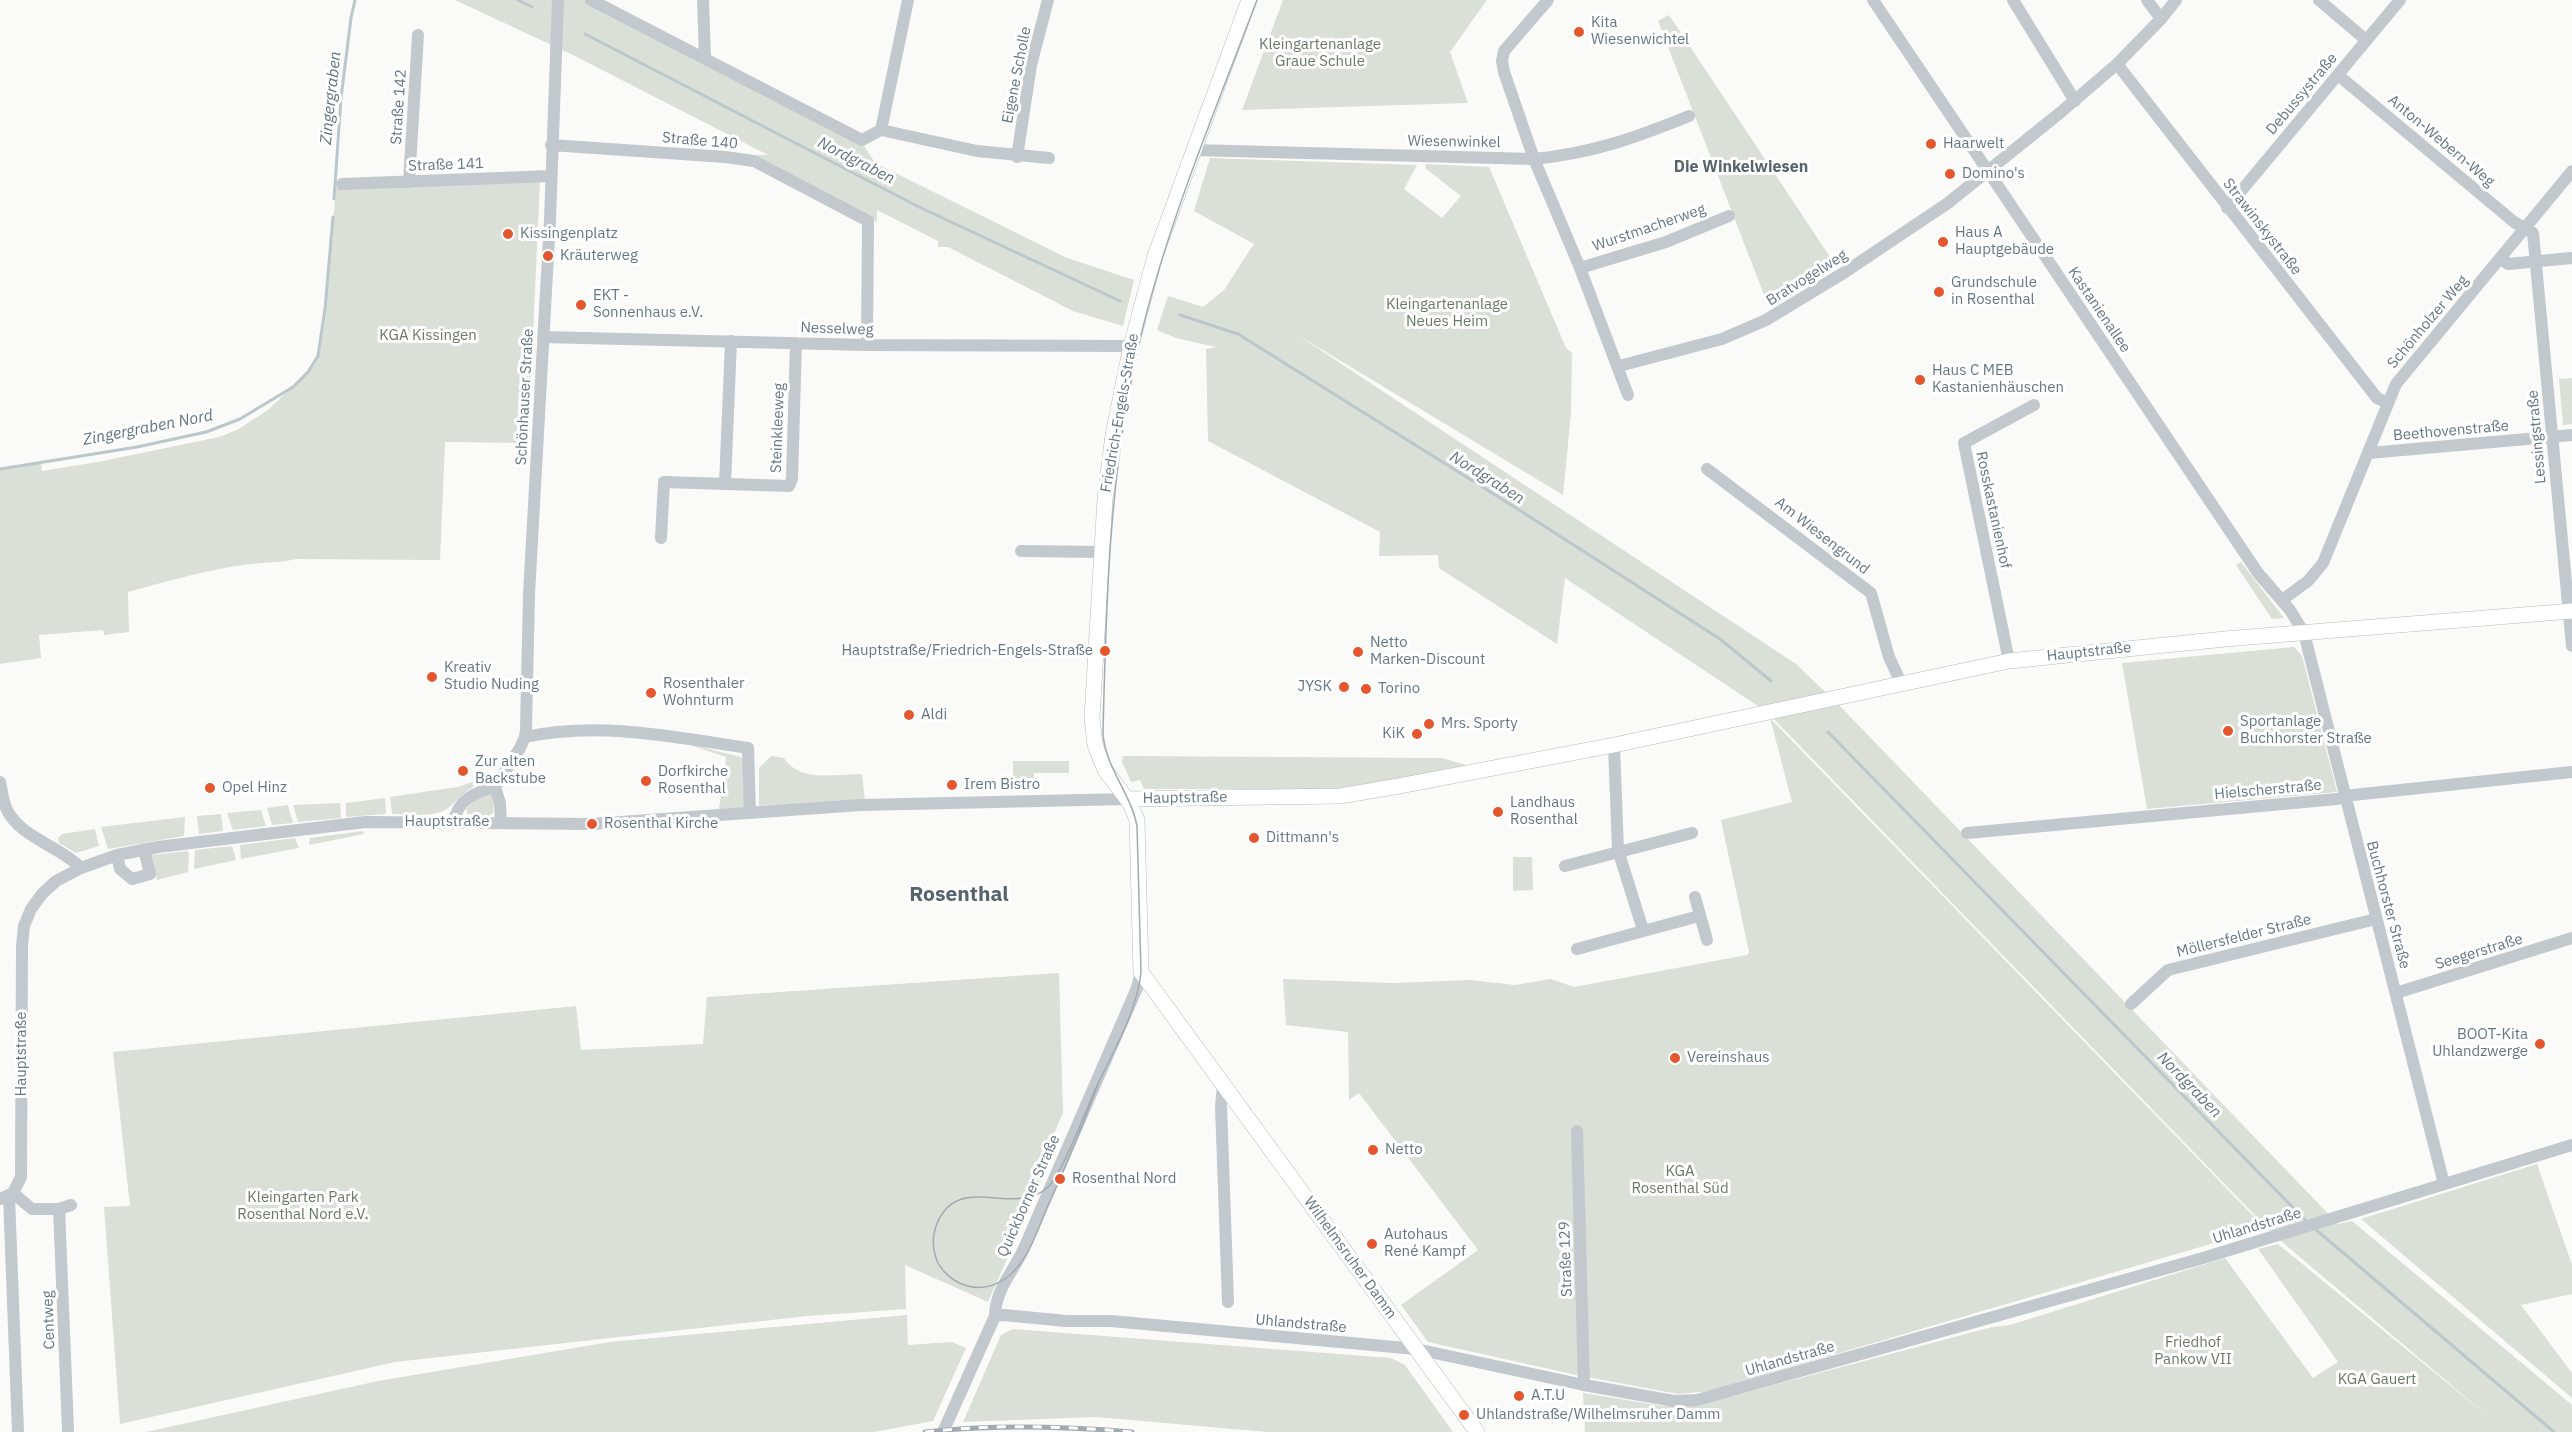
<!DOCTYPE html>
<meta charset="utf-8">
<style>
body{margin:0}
canvas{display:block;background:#fafaf8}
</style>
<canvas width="2572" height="1432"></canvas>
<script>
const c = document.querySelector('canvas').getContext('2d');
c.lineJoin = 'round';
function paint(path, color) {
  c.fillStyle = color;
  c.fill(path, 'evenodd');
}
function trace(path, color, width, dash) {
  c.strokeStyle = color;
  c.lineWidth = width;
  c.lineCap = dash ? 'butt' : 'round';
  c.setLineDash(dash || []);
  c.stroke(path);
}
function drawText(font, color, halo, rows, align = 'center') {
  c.font = font + ' "IBM Plex Sans",sans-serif';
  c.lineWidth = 6;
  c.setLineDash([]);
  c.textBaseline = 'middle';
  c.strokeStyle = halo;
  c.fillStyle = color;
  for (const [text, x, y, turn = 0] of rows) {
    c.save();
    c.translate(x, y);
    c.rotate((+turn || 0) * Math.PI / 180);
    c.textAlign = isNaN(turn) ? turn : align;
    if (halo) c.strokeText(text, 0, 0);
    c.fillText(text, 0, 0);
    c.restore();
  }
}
paint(new Path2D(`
 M455 0H586L863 144 875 163 1067 258 1134 280 1123 326 1073 311 948 247H938V241L877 210V222L748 155H768L573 55Z
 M1283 0H1487L1450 52 1468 103 1242 110Z
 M1669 15 1832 260 1768 305 1658 21Z
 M1210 158 1417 165 1404 189 1442 218 1461 196 1425 168 1426 164 1489 167 1566 348 1572 353 1571 413 1563 495 1296 334 1796 664 1841 707 2338 1224 2352 1221 2572 1405V1432H1585L1583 1393 1663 1406 1699 1405 1992 1327 2010 1325 2225 1258 2313 1378 2338 1362 2258 1249 2278 1244 2496 1423 2275 1236 1767 712 1565 578 1557 644 1439 568 1438 555 1379 556 1380 532 1208 441 1206 349 1216 347 1176 338 1157 330 1168 296 1203 307 1224 290 1254 244 1194 211Z
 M540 181 528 443 445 442 440 560 296 559C280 563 265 562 250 564 209 569 168 581 128 592L129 632 104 635 103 630 39 635 41 658 0 664V469L41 462 42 471 98 462 219 437 237 430 268 410 314 366 319 356 325 321 336 188Z
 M2572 378V424L2563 425 2559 379Z
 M2241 562 2284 618 2272 619 2236 565Z
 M2294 647 2302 656 2337 792 2147 809 2122 663Z
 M1770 718 2265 1228 1710 1391 1678 1394 1576 1375 1428 1342 1401 1305 1478 1250 1359 1093 1349 1100 1348 1032 1286 1025 1283 979 1393 983 1470 980 1515 985 1551 979 1574 987 1747 955 1749 952 1721 820 1792 802Z
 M681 742 741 757 744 761 745 805 743 809H719L726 757Z
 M771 756 784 758C800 783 836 774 862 774L865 801 759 806V768Z
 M1123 756 1442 758 1469 766 1345 789H1144L1140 780 1131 782 1122 762Z
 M1013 761H1069V773H1034V780H1013Z
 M473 782V787C463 793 457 801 448 808 435 818 408 814 392 814L390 797 457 787Z
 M492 793 494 798 493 813 488 816 467 814 466 809 482 794Z
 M385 798 386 814 346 817V803Z
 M340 803 341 818 298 822 293 805Z
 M288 805 293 823 272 825 267 808Z
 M261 810 266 826 233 830 227 813Z
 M221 814 223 831 199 834 197 816Z
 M185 817 184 836 108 849 101 827Z
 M95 829 99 846 76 853 59 843 58 838 62 834Z
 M363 831 364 834 309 845 310 838Z
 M295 838 299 848 241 859 240 845Z
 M232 846 236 860 194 869 195 850Z
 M187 851 189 853 188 872 157 880 152 855Z
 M1513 857H1532L1533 890 1513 891Z
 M1059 973 1063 1113 1037 1172 1042 1178 1037 1191 988 1302 905 1265 906 1309 807 1316 395 1362 120 1424 104 1207 130 1206 113 1052 576 1006 581 1050 703 1044 707 997Z
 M2537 1164 2572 1265V1294L2521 1305 2572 1373V1398L2361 1219Z
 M907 1315 908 1345 952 1342 966 1348 933 1421 874 1432H146L378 1381 610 1342Z
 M1013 1329 1391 1358 1405 1365 1453 1432H1268L1096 1417 963 1422 1001 1335Z`), '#dadfd7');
trace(new Path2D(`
 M518 0 532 7
 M585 34 919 207 1120 301
 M334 199 341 98 351 18 355 0
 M1180 315 1238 334 1524 513 1720 639 1771 681
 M0 469 137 447 206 432 240 419 293 387 308 372 318 356 325 309 333 217
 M1828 732 2307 1222
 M2314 1228 2554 1432`), '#bbc7cb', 3);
const major = new Path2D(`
 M1249 0 1155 256 1131 346 1113 435 1105 499 1092 718 1095 745 1105 770 1130 803 1137 820 1141 972 1477 1432
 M1127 799 1340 796 1399 786 1614 745 2009 661 2225 639 2572 611`);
trace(major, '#b5babe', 16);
trace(new Path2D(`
 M591 0 862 140 881 130 908 0
 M703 0 705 58
 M1548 0 1504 51 1502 61 1504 72 1534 159 1580 268 1628 395
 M1873 0 2258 573 2290 610 2304 633 2444 1184
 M2013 0 2075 101
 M2147 0 2161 19
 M2319 0 2366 40
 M2117 64 2377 398 2388 403
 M2338 75 2514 222 2533 233 2572 646
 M881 130 977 151 1049 158
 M551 145 725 157 754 161 868 221 867 345
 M1193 150 1534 159C1593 153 1635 138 1689 116
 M1017 157 1031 65 1048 0
 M409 182 418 35
 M342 184 551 176
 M2227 208 2400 0
 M2501 259 2508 264 2572 258
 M1580 268 1666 242 1729 216
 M543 337 867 345 1131 346
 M1619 366 1722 339 1766 320 1845 272 1948 203 2061 112 2117 64 2161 19 2176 0
 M2369 453 2572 435
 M1707 469 1871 593 1889 657 1901 683
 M725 484 731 341
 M661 538 664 482 789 486 792 479 796 343
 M1021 551 1101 552
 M2282 600 2308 581 2323 563 2396 384 2572 171
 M2009 661 1964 443 2034 405
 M525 737C600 721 674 737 748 748L750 813
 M1614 745 1618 850 1643 930
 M0 782C2 791 3 802 7 810 21 838 60 846 81 868
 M495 787 500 803 501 822
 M454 821C458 800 475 792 495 787L520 748 525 737 526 729 529 594 550 220 558 0
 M1967 833 2337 799 2353 795 2572 772
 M117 855 120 869 132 879 150 874 144 849
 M1565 866 1692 833
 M1695 897 1707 940
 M1577 949 1699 916
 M2396 993 2572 938
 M2131 1004 2168 970 2376 919
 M1223 1085 1221 1106 1228 1302
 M1577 1131 1584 1385
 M13 1193 32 1209H59L71 1205
 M9 1197 18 1432
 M0 1199 13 1193 21 1177 22 946 24 926 31 909 42 894 56 881 81 868 117 855 158 847 365 822 592 824 861 805 1127 799
 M59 1209 68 1430
 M995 1316 1004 1315 1066 1321H1111L1416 1349 1584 1385 1674 1401 1697 1400 2203 1258 2572 1145
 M943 1432 995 1316C995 1289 1015 1270 1025 1246 1063 1160 1100 1074 1137 988L1141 972`), '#c3c8cc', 12);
trace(major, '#fff', 15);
trace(new Path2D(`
 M1099 1082C1083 1125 1066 1166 1047 1208 1037 1231 1029 1258 1010 1275 998 1285 983 1290 968 1286 955 1283 943 1273 937 1261 933 1250 932 1237 936 1226 957 1170 1013 1218 1047 1188 1062 1175 1085 1112 1095 1090 1112 1053 1137 1013 1141 972L1137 826C1131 793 1105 768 1103 733 1106 603 1109 476 1138 348 1165 229 1214 114 1257 0`), '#a2aab0', 1.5);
const rail = new Path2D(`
 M925 1432C994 1424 1062 1426 1132 1432`);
trace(rail, '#a2aab0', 5);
trace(rail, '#fff', 3, [9]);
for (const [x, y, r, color] of [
 [1579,32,6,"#e4572e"],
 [1931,144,6,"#e4572e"],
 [1950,174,6,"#e4572e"],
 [508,234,6,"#e4572e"],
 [1943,242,6,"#e4572e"],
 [548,256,6,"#e4572e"],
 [1939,292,6,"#e4572e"],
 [581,305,6,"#e4572e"],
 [1920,380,6,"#e4572e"],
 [1105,651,6,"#e4572e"],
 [1358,652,6,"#e4572e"],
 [432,677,6,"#e4572e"],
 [1344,687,6,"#e4572e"],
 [1366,689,6,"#e4572e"],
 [651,693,6,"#e4572e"],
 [909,715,6,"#e4572e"],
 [1429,724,6,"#e4572e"],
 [2228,731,6,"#e4572e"],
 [1417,734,6,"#e4572e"],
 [463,771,6,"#e4572e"],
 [646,781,6,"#e4572e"],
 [952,785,6,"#e4572e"],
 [210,788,6,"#e4572e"],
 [1498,812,6,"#e4572e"],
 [592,824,6,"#e4572e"],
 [1254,838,6,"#e4572e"],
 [2540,1044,6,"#e4572e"],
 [1675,1058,6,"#e4572e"],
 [1373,1150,6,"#e4572e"],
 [1060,1179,6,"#e4572e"],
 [1372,1244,6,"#e4572e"],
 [1519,1396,6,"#e4572e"],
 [1464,1415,6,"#e4572e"]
]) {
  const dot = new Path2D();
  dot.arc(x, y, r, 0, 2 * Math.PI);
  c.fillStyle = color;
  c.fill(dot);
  trace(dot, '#fff', 2);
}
drawText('15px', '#657683', '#fff', [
 ["Kita",1591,23],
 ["Wiesenwichtel",1591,40],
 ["Haarwelt",1943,144],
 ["Domino's",1962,174],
 ["Haus A",1955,233],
 ["Hauptgebäude",1955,250],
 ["Kissingenplatz",520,234],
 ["Kräuterweg",560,256],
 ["Grundschule",1951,283],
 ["in Rosenthal",1951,300],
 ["EKT -",593,296],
 ["Sonnenhaus e.V.",593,313],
 ["Haus C MEB",1932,371],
 ["Kastanienhäuschen",1932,388],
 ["Netto",1370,643],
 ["Marken-Discount",1370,660],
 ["Hauptstraße/Friedrich-Engels-Straße",1093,651,"right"],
 ["Kreativ",444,668],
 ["Studio Nuding",444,685],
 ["Rosenthaler",663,684],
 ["Wohnturm",663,701],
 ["JYSK",1332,687,"right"],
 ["Torino",1378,689],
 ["Aldi",921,715],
 ["Sportanlage",2240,722],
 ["Buchhorster Straße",2240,739],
 ["Mrs. Sporty",1441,724],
 ["KiK",1405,734,"right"],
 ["Zur alten",475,762],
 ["Backstube",475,779],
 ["Dorfkirche",658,772],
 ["Rosenthal",658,789],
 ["Irem Bistro",964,785],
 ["Opel Hinz",222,788],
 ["Landhaus",1510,803],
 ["Rosenthal",1510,820],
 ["Rosenthal Kirche",604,824],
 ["Dittmann's",1266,838],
 ["BOOT-Kita",2528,1035,"right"],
 ["Uhlandzwerge",2528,1052,"right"],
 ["Vereinshaus",1687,1058],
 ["Netto",1385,1150],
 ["Rosenthal Nord",1072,1179],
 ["Autohaus",1384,1235],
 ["René Kampf",1384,1252],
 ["A.T.U",1531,1396],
 ["Uhlandstraße/Wilhelmsruher Damm",1476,1415]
], 'left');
drawText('15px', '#687a64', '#fff', [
 ["Kleingartenanlage",1320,45],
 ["Graue Schule",1320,62],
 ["Kleingartenanlage",1447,305],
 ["Neues Heim",1447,322],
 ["KGA Kissingen",428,336],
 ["KGA",1680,1172],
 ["Rosenthal Süd",1680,1189],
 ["Kleingarten Park",303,1198],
 ["Rosenthal Nord e.V.",303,1215],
 ["Friedhof",2193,1343],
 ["Pankow VII",2193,1360],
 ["KGA Gauert",2377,1380]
]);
drawText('15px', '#657683', '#fff', [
 ["Eigene Scholle",1017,75,-79],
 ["Debussystraße",2302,94,-50],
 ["Straße 142",399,107,-86],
 ["Straße 140",700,141,5],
 ["Anton-Webern-Weg",2441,141,40],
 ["Wiesenwinkel",1454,142,1],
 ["Straße 141",446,165,-2],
 ["Strawinskystraße",2262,227,52],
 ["Wurstmacherweg",1649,228,-19],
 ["Bratvogelweg",1807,278,-32],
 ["Kastanienallee",2099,310,56],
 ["Schönholzer Weg",2428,322,-50],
 ["Nesselweg",837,329,2],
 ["Schönhauser Straße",525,397,-87],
 ["Friedrich-Engels-Straße",1120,413,-80],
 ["Steinkleeweg",778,428,-88],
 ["Beethovenstraße",2451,431,-5],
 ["Lessingstraße",2537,437,-95],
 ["Rosskastanienhof",1993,510,78],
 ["Am Wiesengrund",1822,536,38],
 ["Hauptstraße",2089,652,-6],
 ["Hielscherstraße",2268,790,-5],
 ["Hauptstraße",1185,798,-1],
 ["Hauptstraße",447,822],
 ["Buchhorster Straße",2388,905,75],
 ["Möllersfelder Straße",2244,936,-14],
 ["Seegerstraße",2479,952,-17],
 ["Hauptstraße",22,1054,-90],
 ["Quickborner Straße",1029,1196,-66],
 ["Uhlandstraße",2257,1226,-17],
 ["Wilhelmsruher Damm",1350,1258,54],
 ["Straße 129",1566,1259,-92],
 ["Centweg",49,1320,-92],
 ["Uhlandstraße",1301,1324,5],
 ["Uhlandstraße",1790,1359,-16]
]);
drawText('italic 16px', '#60757c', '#fff', [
 ["Zingergraben",331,98,-84],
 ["Nordgraben",856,161,27],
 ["Zingergraben Nord",148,428,-11],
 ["Nordgraben",1487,478,32],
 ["Nordgraben",2189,1085,46]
]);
drawText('bold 16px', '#57646e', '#fff', [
 ["Die Winkelwiesen",1741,167]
]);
drawText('bold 21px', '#57646e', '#fff', [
 ["Rosenthal",959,895]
]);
</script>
